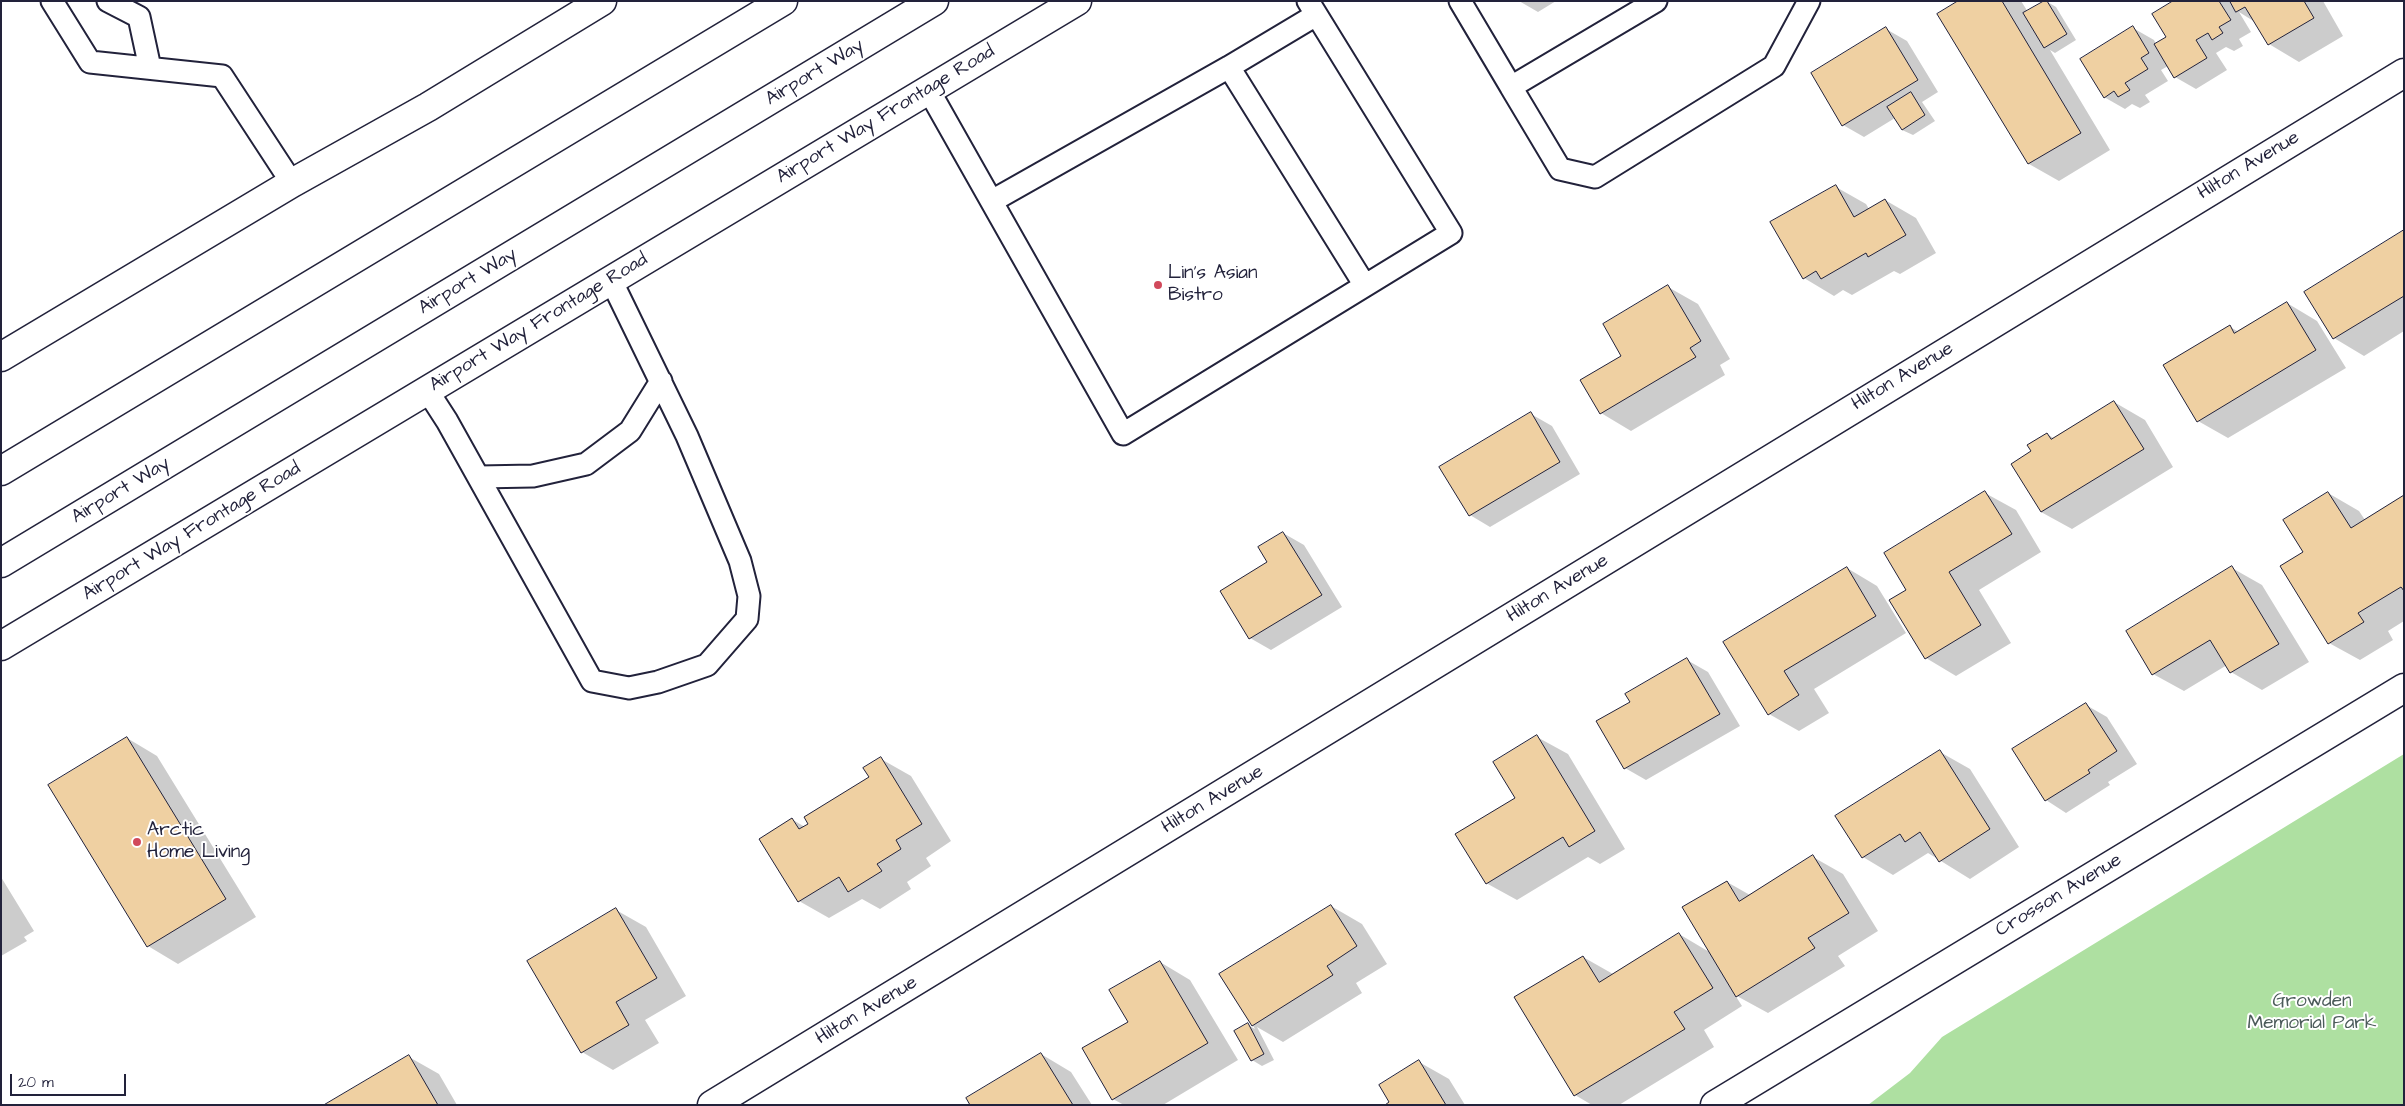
<!DOCTYPE html>
<style>
body{margin:0}
#map{position:relative;width:2405px;height:1106px;overflow:hidden;background:#fff;font-family:"Architects Daughter",sans-serif}
canvas{display:block}
.frame{position:absolute;inset:0;border:2px solid #22223b;pointer-events:none}
.scale{position:absolute;left:10px;top:1074px;width:116px;height:22px;box-sizing:border-box;border:2px solid #22223b;border-top:0;padding-left:6px;font-size:15px;line-height:18px;white-space:nowrap;color:#22223b;-webkit-text-stroke:4px #fff;paint-order:stroke}
</style>
<div id="map">
<canvas width="2405" height="1106"></canvas>
<div class="frame"></div>
<div class="scale">20 m</div>
</div>
<script>
const c = document.querySelector('canvas').getContext('2d');
c.lineJoin = 'round';
function paint(path, color) {
  c.fillStyle = color;
  c.fill(path, 'evenodd');
}
function trace(path, color, width, dash) {
  c.strokeStyle = color;
  c.lineWidth = width;
  c.lineCap = dash ? 'butt' : 'round';
  c.setLineDash(dash || []);
  c.stroke(path);
}
function drawText(font, color, halo, rows, align = 'center') {
  c.font = font + ' "Architects Daughter",sans-serif';
  c.lineWidth = 4;
  c.setLineDash([]);
  c.textBaseline = 'middle';
  c.strokeStyle = halo;
  c.fillStyle = color;
  for (const [text, x, y, turn = 0] of rows) {
    c.save();
    c.translate(x, y);
    c.rotate((+turn || 0) * Math.PI / 180);
    c.textAlign = isNaN(turn) ? turn : align;
    if (halo) c.strokeText(text, 0, 0);
    c.fillText(text, 0, 0);
    c.restore();
  }
}
paint(new Path2D(`
 M2404 754V1105H1868L1910 1073 1942 1037Z`), '#aee0a1');
paint(new Path2D(`
 M1519 1H1556L1538 12Z
 M1960 1H2021L2028 12 2046 1 2056 7 2076 40 2055 53 2050 50 2110 150 2059 181 2029 164Z
 M2176 1H2323L2343 36 2299 62 2269 44 2255 22 2239 12 2251 32 2239 39 2243 46 2234 51 2226 47 2216 53 2227 70 2196 89 2175 77 2168 66 2161 70 2168 81 2145 95 2150 102 2140 108 2132 104 2125 109 2104 97 2133 28 2154 40 2156 44 2168 37Z
 M1886 29 1907 41 1938 92 1922 102 1935 121 1913 135 1902 130 1895 118 1864 137 1843 125Z
 M1836 187 1866 204 1869 209 1885 200 1916 218 1936 253 1900 274 1894 271 1852 295 1843 290 1834 296 1804 278Z
 M2404 232V331L2364 356 2334 338Z
 M1668 287 1698 304 1730 359 1720 365 1725 375 1631 431 1601 413 1623 356Z
 M2287 303 2317 321 2346 368 2228 438 2198 421 2230 327 2239 332Z
 M2114 402 2145 420 2173 467 2072 529 2041 512 2047 434 2055 439Z
 M1531 414 1552 426 1580 474 1490 527 1470 515Z
 M1985 493 2016 510 2041 552 1979 590 2011 643 1956 676 1926 658 1908 590Z
 M2328 493 2359 511 2365 520 2404 496V621L2388 631 2393 640 2360 660 2329 643 2305 552Z
 M1283 533 1304 545 1342 607 1271 650 1250 638 1269 563Z
 M1847 568 1877 586 1906 633 1814 689 1829 713 1799 731 1769 714 1725 642Z
 M2232 568 2262 585 2309 662 2262 690 2231 672 2227 665 2184 691 2153 674Z
 M1687 660 1708 672 1740 726 1646 780 1625 768 1631 702Z
 M2086 705 2107 717 2137 764 2108 782 2110 785 2066 813 2046 800Z
 M1537 737 1568 754 1625 849 1600 864 1588 857 1517 900 1486 883Z
 M127 738 157 756 256 917 178 964 148 946Z
 M1940 752 1970 769 2019 847 1970 879 1928 853 1893 875 1863 857Z
 M881 759 911 776 951 841 926 858 931 866 907 882 911 889 880 909 862 899 829 918 799 901 793 820 805 827 871 778Z
 M1813 857 1843 874 1878 931 1838 956 1845 966 1768 1013 1735 995 1742 1006 1704 1030 1714 1047 1619 1105H1592L1575 1095 1583 957 1613 974 1679 934 1711 953 1727 882 1750 895Z
 M1 877 34 931 24 937 27 941 1 956Z
 M1331 906 1362 924 1387 964 1356 983 1362 993 1283 1042 1257 1027 1274 1060 1262 1066 1252 1060 1248 1025 1255 1029 1221 974Z
 M616 910 646 927 686 996 645 1020 659 1043 613 1070 582 1052Z
 M1160 962 1190 980 1238 1060 1163 1105H1124L1113 1099Z
 M1041 1054 1071 1072 1092 1105H972Z
 M409 1057 439 1074 457 1105H327Z
 M1419 1062 1449 1079 1465 1105H1387Z`), '#0003');
const building = new Path2D(`
 M1958 1H2002L2081 133 2028 164 1937 14Z
 M2044 1H2047L2067 34 2044 48 2023 13Z
 M2173 1H2219L2231 20 2219 27 2223 33 2212 40 2208 33 2196 40 2207 58 2174 78 2154 44 2166 37 2152 14Z
 M2230 1H2304L2314 18 2268 45 2245 7 2236 12Z
 M2133 26 2149 53 2141 58 2148 69 2125 83 2130 90 2118 97 2114 91 2104 98 2080 59Z
 M1886 27 1918 80 1842 126 1811 73Z
 M1911 92 1925 115 1902 130 1887 107Z
 M1836 185 1854 217 1885 199 1906 235 1868 257 1866 253 1821 279 1816 271 1803 279 1770 222Z
 M2404 230V296L2333 339 2304 292Z
 M1668 285 1701 341 1690 348 1696 357 1600 414 1580 380 1621 356 1603 324Z
 M2287 302 2316 350 2197 422 2163 365 2230 325 2234 333Z
 M2114 401 2144 449 2041 512 2011 464 2031 451 2027 445 2047 433 2051 439Z
 M1531 412 1560 462 1469 516 1439 467Z
 M1985 491 2012 534 1949 572 1981 625 1925 659 1889 600 1906 590 1884 553Z
 M2328 492 2351 528 2404 495V591L2401 587 2358 613 2364 622 2328 644 2280 566 2303 552 2283 520Z
 M1283 532 1322 595 1249 639 1220 591 1267 562 1258 547Z
 M2232 566 2279 644 2230 673 2210 640 2152 675 2126 631Z
 M1847 567 1876 616 1784 671 1799 695 1768 715 1723 642Z
 M1687 658 1720 714 1624 769 1596 721 1630 702 1625 694Z
 M2086 703 2117 751 2088 770 2090 773 2045 801 2012 749Z
 M1537 735 1595 831 1569 847 1563 837 1486 884 1455 834 1515 798 1493 762Z
 M127 737 226 899 147 947 48 785Z
 M1940 750 1990 829 1939 862 1920 832 1905 842 1900 834 1862 858 1835 816Z
 M881 757 922 824 896 840 901 849 877 864 882 871 848 892 839 877 798 902 759 839 792 818 799 829 808 824 804 817 869 777 863 768Z
 M1813 855 1849 913 1808 938 1815 948 1736 997 1682 907 1727 881 1739 901Z
 M1331 905 1357 946 1327 966 1333 975 1252 1026 1219 974Z
 M616 908 657 978 616 1002 629 1025 581 1053 527 961Z
 M1679 933 1713 988 1674 1012 1685 1029 1574 1096 1514 997 1583 956 1599 982Z
 M1160 961 1208 1043 1112 1100 1082 1048 1128 1022 1109 990Z
 M1248 1023 1264 1054 1251 1061 1234 1031Z
 M1041 1053 1073 1105H970L966 1098Z
 M409 1055 438 1105H324Z
 M1419 1060 1446 1105H1385L1389 1102 1379 1085Z`);
paint(building, '#efd0a2');
trace(building, '#22223b', 1);
const service = new Path2D(`
 M52 1 90 62 222 76 292 183
 M108 1 139 17 150 68
 M1460 1 1511 87 1656 1
 M1229 67 1364 284
 M1511 87 1560 169 1595 177 1774 66 1809 1
 M928 89 1123 434 1451 233 1308 1
 M992 201 1229 67 1316 15
 M427 390 447 421 592 681 629 688 658 682 707 665 747 619 749 596 740 561 687 436 611 280
 M479 477 533 476 586 464 630 431 661 381`);
const minor = new Path2D(`
 M1 357 292 183 428 107 602 1
 M1 646 1077 1
 M712 1105 2404 73
 M1715 1105 2404 688`);
const primary = new Path2D(`
 M1 471 783 1
 M1 563 934 1`);
trace(service, '#22223b', 25);
trace(minor, '#22223b', 31);
trace(primary, '#22223b', 31);
trace(service, '#fff', 21);
trace(minor, '#fff', 28);
trace(primary, '#fff', 28);
for (const [x, y, r, color] of [
 [1158,285,5,"#d1495b"],
 [137,842,5,"#d1495b"]
]) {
  const dot = new Path2D();
  dot.arc(x, y, r, 0, 2 * Math.PI);
  c.fillStyle = color;
  c.fill(dot);
  trace(dot, '#fff', 2);
}
drawText('19px', '#22223b', '#fff', [
 ["Airport Way",815,73,-31],
 ["Airport Way Frontage Road",886,115,-31],
 ["Hilton Avenue",2249,166,-31],
 ["Airport Way",468,282,-31],
 ["Airport Way Frontage Road",539,323,-31],
 ["Hilton Avenue",1903,377,-31],
 ["Airport Way",121,491,-31],
 ["Airport Way Frontage Road",192,532,-31],
 ["Hilton Avenue",1558,589,-31],
 ["Hilton Avenue",1213,800,-31],
 ["Crosson Avenue",2059,896,-31],
 ["Hilton Avenue",867,1011,-31]
]);
drawText('19px', '#22223b', '#fff', [
 ["Lin's Asian",1168,274],
 ["Bistro",1168,296],
 ["Arctic",147,831],
 ["Home Living",147,853]
], 'left');
drawText('19px', '#4c5b5a', '#fff', [
 ["Growden",2312,1002],
 ["Memorial Park",2312,1024]
]);
</script>
